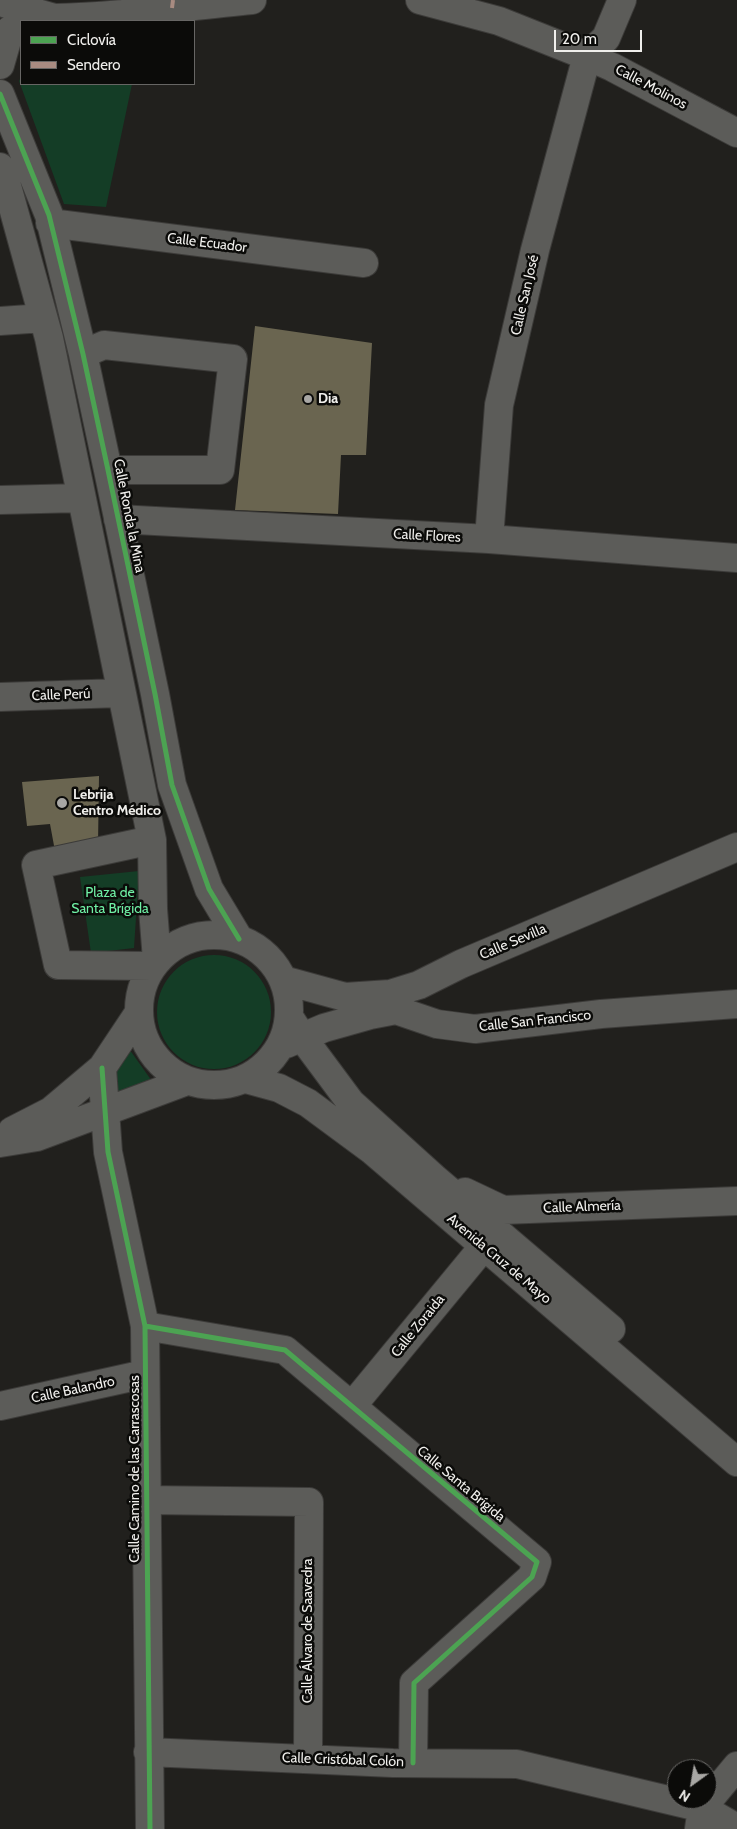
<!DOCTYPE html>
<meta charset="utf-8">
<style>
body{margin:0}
#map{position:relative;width:737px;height:1829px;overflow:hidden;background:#21201d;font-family:Cabin,sans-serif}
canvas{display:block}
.legend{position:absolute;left:20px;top:20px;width:175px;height:65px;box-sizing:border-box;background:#0b0b09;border:1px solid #676664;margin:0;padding:6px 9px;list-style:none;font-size:15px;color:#f0efec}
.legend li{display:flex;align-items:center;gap:10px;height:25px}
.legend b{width:25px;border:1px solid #676664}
.north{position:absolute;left:667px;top:1759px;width:50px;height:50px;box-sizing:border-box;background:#0b0b09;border:1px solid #676664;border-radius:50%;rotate:212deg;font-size:14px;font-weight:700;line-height:20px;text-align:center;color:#f0efec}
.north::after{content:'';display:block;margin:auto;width:18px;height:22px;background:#a8a7a4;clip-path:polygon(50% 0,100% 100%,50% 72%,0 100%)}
.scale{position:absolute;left:554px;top:30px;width:88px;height:22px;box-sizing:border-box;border:2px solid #f0efec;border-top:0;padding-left:6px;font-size:15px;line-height:18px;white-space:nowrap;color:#f0efec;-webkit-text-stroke:4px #0b0b09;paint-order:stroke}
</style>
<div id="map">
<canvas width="737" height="1829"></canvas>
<ul class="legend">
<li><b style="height:6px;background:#4ca352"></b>Ciclovía</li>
<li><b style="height:6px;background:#a88b81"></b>Sendero</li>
</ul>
<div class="north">N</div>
<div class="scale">20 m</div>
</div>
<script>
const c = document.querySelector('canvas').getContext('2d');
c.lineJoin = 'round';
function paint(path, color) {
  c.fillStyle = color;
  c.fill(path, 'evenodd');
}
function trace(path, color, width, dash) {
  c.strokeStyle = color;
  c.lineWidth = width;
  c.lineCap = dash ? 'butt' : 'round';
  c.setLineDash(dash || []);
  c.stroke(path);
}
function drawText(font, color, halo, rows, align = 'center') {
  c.font = font + ' Cabin,sans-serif';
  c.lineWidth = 5;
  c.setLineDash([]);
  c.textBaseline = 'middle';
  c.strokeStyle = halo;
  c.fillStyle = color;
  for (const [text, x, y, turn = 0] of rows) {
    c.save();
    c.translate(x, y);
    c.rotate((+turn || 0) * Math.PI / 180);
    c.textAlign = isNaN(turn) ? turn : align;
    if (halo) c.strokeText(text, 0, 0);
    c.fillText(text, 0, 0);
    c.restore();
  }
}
paint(new Path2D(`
 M21 77V84H132L106 207 64 204 19 81Z
 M139 871 134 948 91 953 80 877Z
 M157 1012a57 57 0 1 1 114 0a57 57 0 1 1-114 0Z
 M127 1046 154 1084 116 1097V1072Z`), '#143d26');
paint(new Path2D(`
 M255 326 372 343 366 455H341L338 514 235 510Z
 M99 776 98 845 55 851 50 824 27 826 22 782Z`), '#6a6550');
const minor = new Path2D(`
 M420 0 499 21 587 56 612 67 737 133
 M0 2 54 18
 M43 21 54 18C120 17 186 6 252 0
 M0 65 10 30
 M0 94 49 215 83 354 108 470 155 694 172 785 209 889 239 939
 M0 167 4 175 49 338 152 840 153 909 157 960
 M50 223 364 263
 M0 321 43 318
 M83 354 104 345 233 359 220 470H108
 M0 500 81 498
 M118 519 489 539 737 558
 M489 539 499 405 535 250 587 56 606 38 622 0
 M0 697 121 693
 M152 840 36 865 58 965 152 966
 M139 1010a75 75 0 1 1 150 0a75 75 0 1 1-150 0Z
 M283 980 345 997 390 994 419 985 461 964 737 847
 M289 1017 302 1037 351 1103 434 1178 611 1329
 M286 1044 324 1028 370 1015 396 1010 437 1024 475 1029 601 1014 737 1004
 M102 1068 108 1152 145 1326 150 1829
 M246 1079 279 1088 308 1103 373 1151 737 1462
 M12 1131 51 1111 102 1068 138 1014
 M0 1143 37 1137 187 1081
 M465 1192 503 1210 737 1201
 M145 1326 285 1350 537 1562 532 1577 414 1683 413 1763
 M0 1406 145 1374
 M352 1406 484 1246
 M146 1500 309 1502 308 1759
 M148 1752 393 1763 517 1764 702 1808 737 1828
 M699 1829 702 1808 737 1766`);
trace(minor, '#3c3b39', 30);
trace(minor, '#5c5c59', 28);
trace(new Path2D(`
 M172 8 173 0`), '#a88b81', 4, [8, 4]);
trace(new Path2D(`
 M0 94 49 215 83 354 108 470 155 694 172 785 209 889 239 939
 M102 1068 108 1152 145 1326 150 1829
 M145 1326 285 1350 537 1562 532 1577 414 1683 413 1763`), '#4ca352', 5);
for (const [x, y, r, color] of [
 [308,399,5,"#a8a7a4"],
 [62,803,6,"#a8a7a4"]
]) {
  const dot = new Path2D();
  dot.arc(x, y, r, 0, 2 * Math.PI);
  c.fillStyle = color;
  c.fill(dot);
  trace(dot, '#0b0b09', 2);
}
drawText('14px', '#f0efec', '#0b0b09', [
 ["Calle Molinos",651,87,28],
 ["Calle Ecuador",207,243,7],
 ["Calle San José",525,295,-77],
 ["Calle Ronda la Mina",129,516,79],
 ["Calle Flores",427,536,3],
 ["Calle Perú",61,695,-2],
 ["Calle Sevilla",513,942,-23],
 ["Calle San Francisco",535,1021,-6],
 ["Calle Almería",582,1207,-2],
 ["Avenida Cruz de Mayo",499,1259,40],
 ["Calle Zoraida",418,1326,-51],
 ["Calle Balandro",73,1390,-12],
 ["Calle Camino de las Carrascosas",135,1469,-90],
 ["Calle Santa Brígida",461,1484,40],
 ["Calle Álvaro de Saavedra",308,1631,-90],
 ["Calle Cristóbal Colón",343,1760,2]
]);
drawText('bold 14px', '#f0efec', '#0b0b09', [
 ["Dia",318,399],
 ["Lebrija",73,795],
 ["Centro Médico",73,811]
], 'left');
drawText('14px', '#6ff0a5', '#0b0b09', [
 ["Plaza de",110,893],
 ["Santa Brígida",110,909]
]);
</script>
